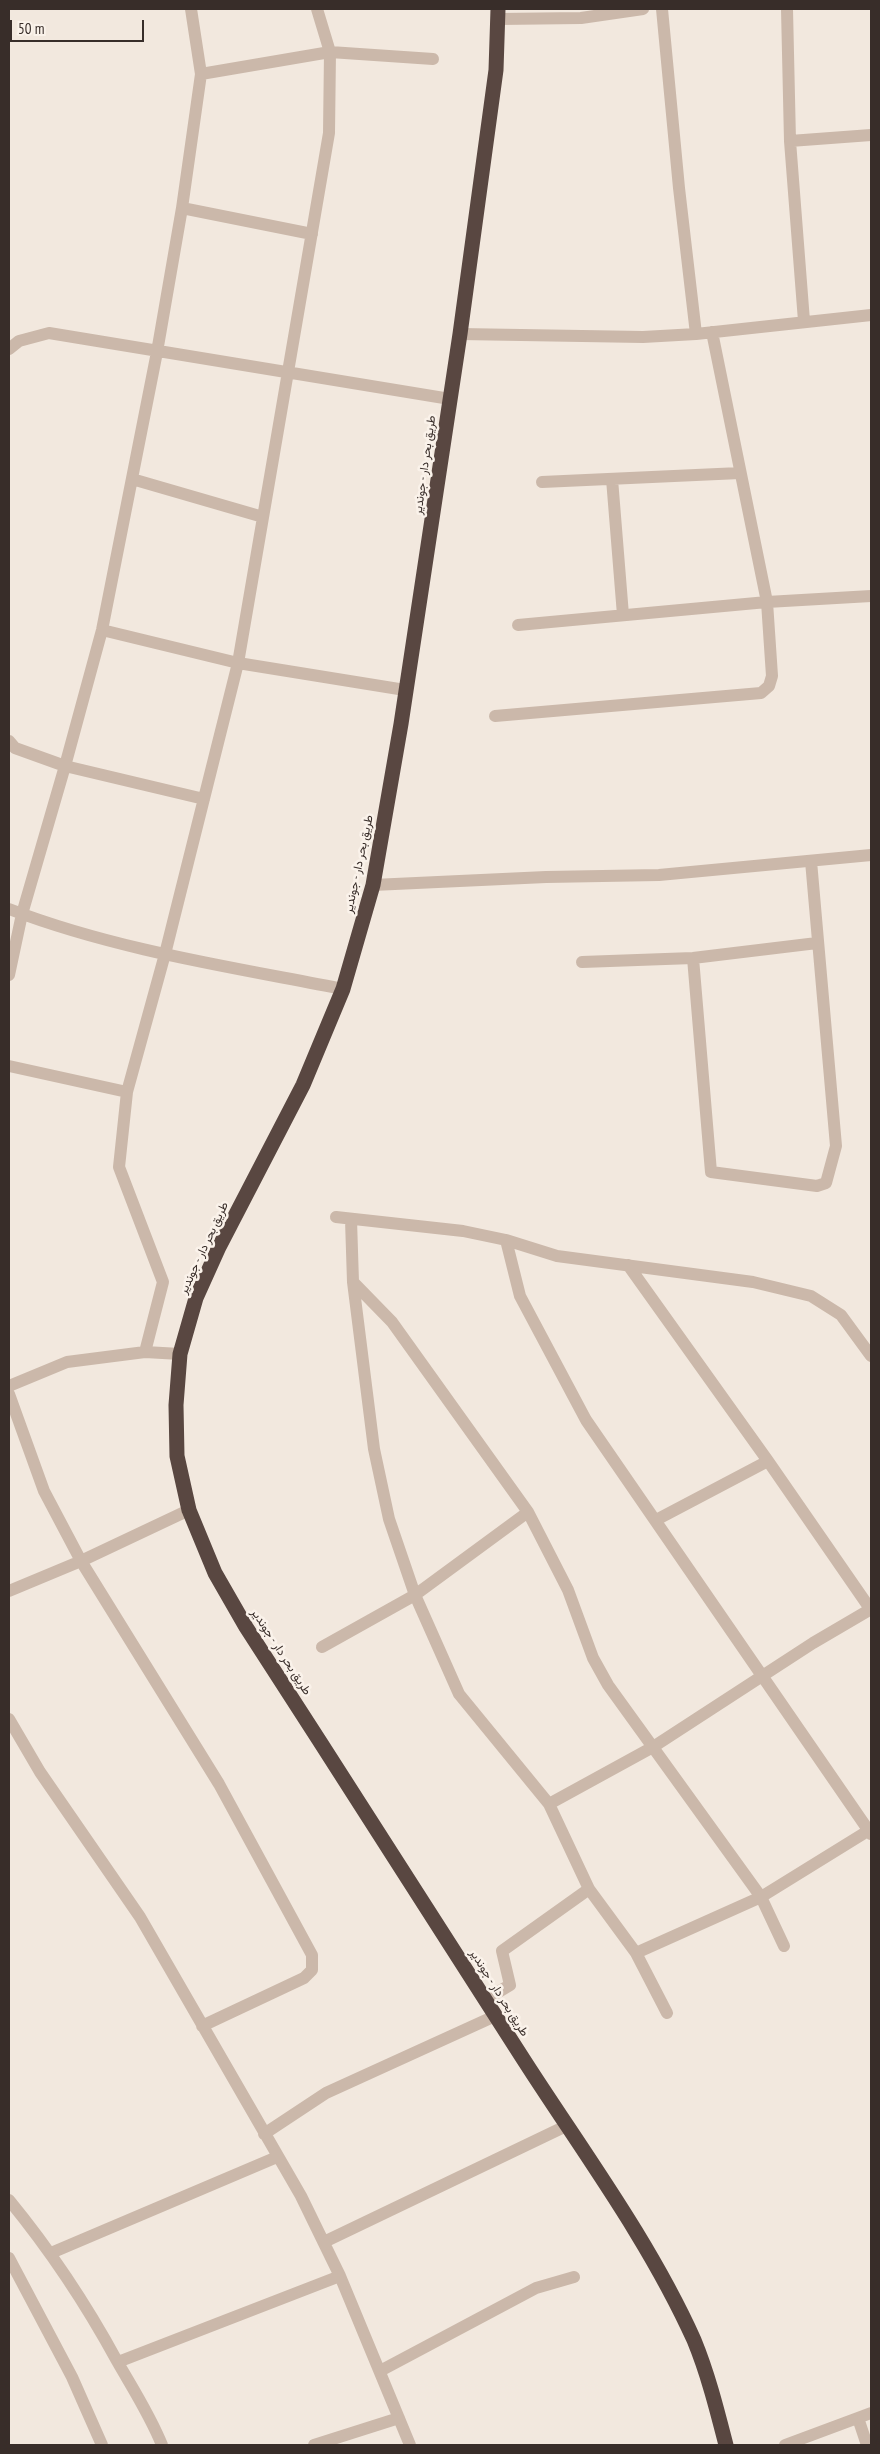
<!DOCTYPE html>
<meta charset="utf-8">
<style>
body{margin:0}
#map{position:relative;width:880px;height:2454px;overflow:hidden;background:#f2e8de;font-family:"PT Sans Narrow",sans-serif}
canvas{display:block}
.frame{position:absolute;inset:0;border:10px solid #382d29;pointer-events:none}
.scale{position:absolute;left:10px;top:20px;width:134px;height:22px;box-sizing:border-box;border:2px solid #382d29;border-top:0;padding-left:6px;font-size:15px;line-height:18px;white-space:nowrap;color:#382d29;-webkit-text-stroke:4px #faf2ea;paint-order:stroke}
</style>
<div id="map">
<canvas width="880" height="2454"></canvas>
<div class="frame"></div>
<div class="scale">50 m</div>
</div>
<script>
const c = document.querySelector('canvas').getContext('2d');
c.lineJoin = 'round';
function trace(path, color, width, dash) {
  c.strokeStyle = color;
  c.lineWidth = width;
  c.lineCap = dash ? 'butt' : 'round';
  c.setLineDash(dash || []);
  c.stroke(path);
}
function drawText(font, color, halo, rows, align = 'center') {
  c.font = font + ' "PT Sans Narrow",Vazirmatn,sans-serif';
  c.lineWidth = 5;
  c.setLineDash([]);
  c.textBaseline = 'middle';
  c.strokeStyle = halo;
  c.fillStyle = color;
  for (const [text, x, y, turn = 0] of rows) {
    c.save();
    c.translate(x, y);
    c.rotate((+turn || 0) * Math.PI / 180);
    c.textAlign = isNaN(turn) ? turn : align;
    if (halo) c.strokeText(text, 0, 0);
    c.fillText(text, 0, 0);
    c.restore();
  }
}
trace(new Path2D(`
 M662 9 679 188 696 334
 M787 9 790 141 804 321
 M499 19 581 18 643 9
 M201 74 330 52 433 59
 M790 141 871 135
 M182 208 312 234
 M460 334 643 337 696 334 871 315
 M9 349 19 341 49 333 450 399
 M132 479 263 517
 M612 479 623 615
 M542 482 740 473
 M518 625 767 602 871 596
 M102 630 238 663 405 690
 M495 716 761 693 769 686 772 676 767 602 712 332
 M9 741 15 748 65 766 204 799
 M373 885 546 877 659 875 871 855
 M9 909C116 950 231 967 343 989
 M693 958 711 1172 817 1186 826 1183 836 1146 811 861
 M582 962 693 958 817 943
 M9 975 22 914 65 766 102 630 157 352 182 208 201 74 191 9
 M9 1066 127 1092
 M336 1217 463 1231 506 1240 557 1256 753 1282 811 1296 841 1315 871 1356
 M351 1220 353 1282 374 1449 389 1519 415 1595 459 1694 549 1804 589 1889 636 1953 667 2013
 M506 1240 520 1296 586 1420 871 1834
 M628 1265 768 1461 871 1610
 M353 1282 392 1322 528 1512 568 1590 593 1658 608 1685 761 1897 784 1946
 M180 1354 145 1352 163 1282 119 1167 127 1092 165 954 238 663 329 133 330 52 317 9
 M9 1386 67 1362 145 1352
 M9 1394 44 1491 81 1561 219 1784 312 1955V1970L304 1978 202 2026
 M656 1520 768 1461
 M9 1591 81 1561 189 1510
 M322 1647 415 1595 528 1512
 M9 1719 40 1772 140 1917 301 2196 340 2276 410 2445
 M549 1804 653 1747 813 1643 871 1609
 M636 1953 761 1897 871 1829
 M485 2000 510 1985 502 1951 589 1889
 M264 2134 326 2093 495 2016
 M9 2200C50 2250 86 2304 117 2361 133 2389 150 2415 162 2445
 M324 2242 566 2126
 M51 2253 277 2157
 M9 2258 72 2377 102 2445
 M118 2362 340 2276
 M380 2371 536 2288 574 2277
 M858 2418 867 2445
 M314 2445 399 2418
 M785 2445 871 2413`), '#cbb8aa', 12);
trace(new Path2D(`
 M498 9 496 70 460 334 401 724 373 885 343 989 303 1085 219 1247 196 1298 180 1354 176 1405 177 1456 189 1510 215 1573 246 1627C338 1769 429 1912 520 2054 580 2148 648 2238 694 2340 708 2374 717 2410 726 2445`), '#594741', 15);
drawText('12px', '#382d29', '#faf2ea', [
 ["طريق بحر دار - جوندير",425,465,-82],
 ["طريق بحر دار - جوندير",359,864,-78],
 ["طريق بحر دار - جوندير",204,1248,-65],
 ["طريق بحر دار - جوندير",281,1652,57],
 ["طريق بحر دار - جوندير",499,1993,58]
]);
</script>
